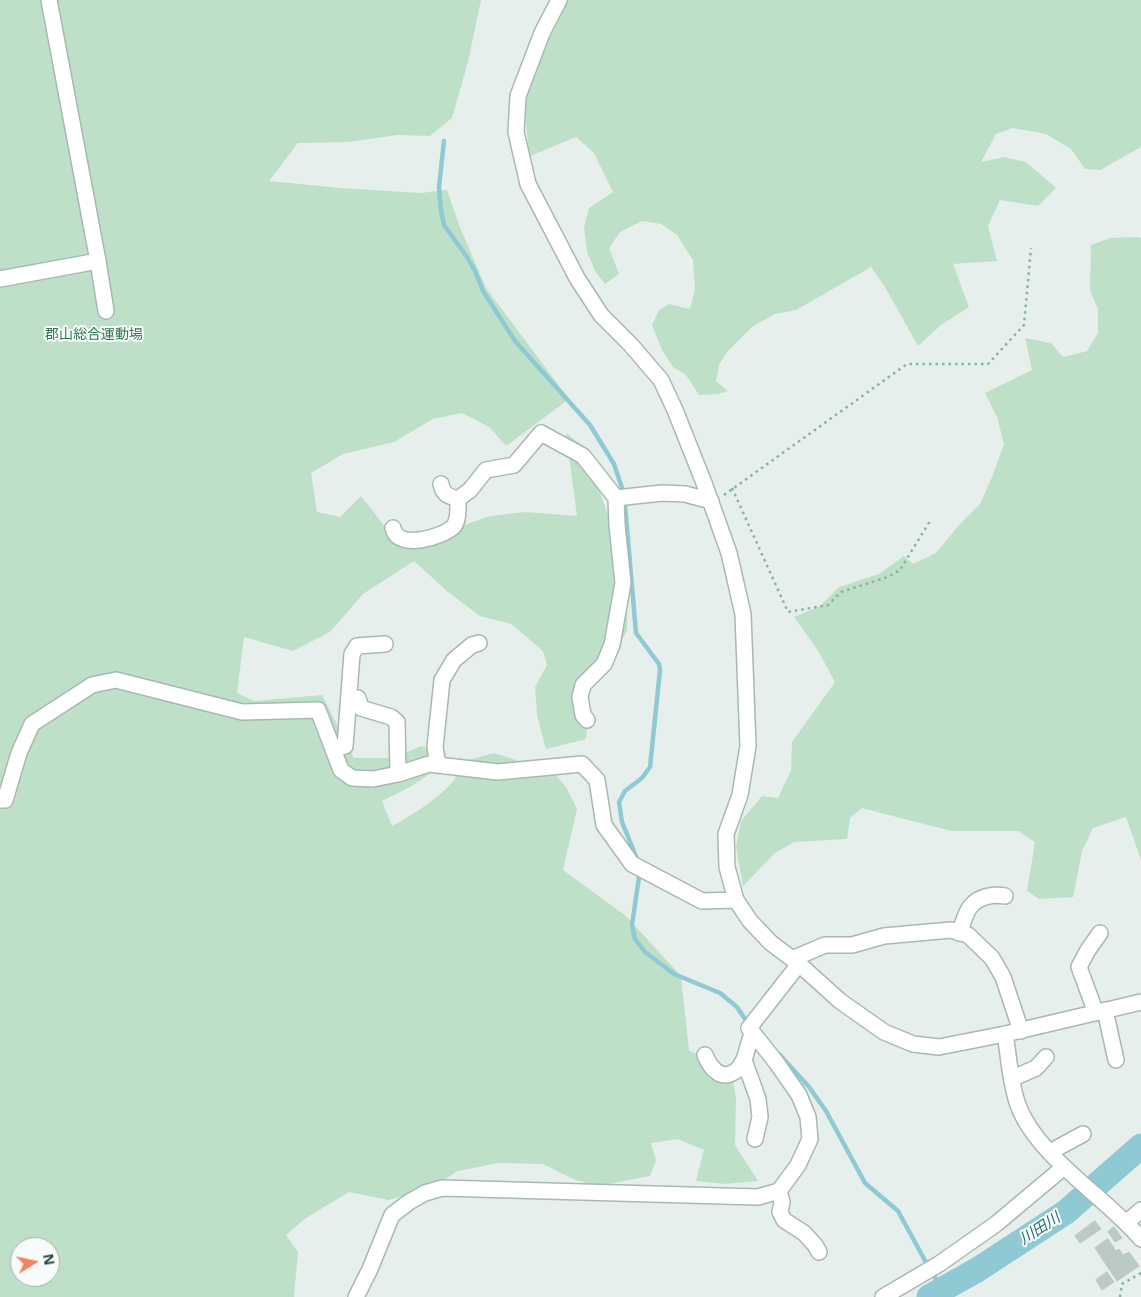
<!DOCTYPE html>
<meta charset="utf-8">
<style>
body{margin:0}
#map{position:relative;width:1141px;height:1297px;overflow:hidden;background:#e6efeb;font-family:"Noto Sans",sans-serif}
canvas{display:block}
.north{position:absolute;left:10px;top:1237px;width:50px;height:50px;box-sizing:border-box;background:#f7fbf9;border:1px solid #a3b1ad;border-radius:50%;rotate:80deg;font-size:14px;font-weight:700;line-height:20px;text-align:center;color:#24423a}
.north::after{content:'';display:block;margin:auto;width:18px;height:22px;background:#f4845f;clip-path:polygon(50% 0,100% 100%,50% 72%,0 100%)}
</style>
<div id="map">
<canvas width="1141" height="1297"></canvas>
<div class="north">N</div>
</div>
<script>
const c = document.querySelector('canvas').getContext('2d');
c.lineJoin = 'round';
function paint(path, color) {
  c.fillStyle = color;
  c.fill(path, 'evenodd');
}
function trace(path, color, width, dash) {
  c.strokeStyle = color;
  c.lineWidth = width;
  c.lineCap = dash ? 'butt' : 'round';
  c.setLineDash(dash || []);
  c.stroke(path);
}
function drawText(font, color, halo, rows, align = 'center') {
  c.font = font + ' "Noto Sans","Noto Sans JP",sans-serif';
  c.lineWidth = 4;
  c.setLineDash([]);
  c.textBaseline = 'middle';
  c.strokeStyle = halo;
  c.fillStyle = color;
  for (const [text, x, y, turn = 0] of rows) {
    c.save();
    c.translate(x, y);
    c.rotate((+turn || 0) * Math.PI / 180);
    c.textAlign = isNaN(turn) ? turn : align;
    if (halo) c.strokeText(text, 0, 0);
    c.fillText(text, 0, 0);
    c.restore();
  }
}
paint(new Path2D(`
 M0 0H481L468 62 452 118 430 136 398 135 348 142 298 143 269 181 340 188 420 193 447 190 459 225 486 288 569 399 506 446 489 427 462 413 433 419 394 442 343 454 311 473 317 512 340 517 361 496 401 547 490 516 525 512 577 516 566 433 588 450 597 484 613 529 627 588V631L606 667 590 687 586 739 546 749 537 715 535 687 547 665 543 651 511 624 480 616 448 592 414 561 363 594 330 632 293 651 244 637 237 693 254 701 322 695 354 758H394L421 746 446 753 439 768 410 787 382 801 392 826C410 817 449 792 458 774 459 770 460 766 461 762L494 753 519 761 549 767 566 787 577 809 563 870 626 916 681 976 689 1051 716 1060 731 1070 736 1098 735 1145 758 1181 725 1184 696 1181 704 1150 678 1139 651 1143 656 1160 650 1176 598 1186 573 1179 543 1164 498 1163 458 1171 433 1187 389 1200 349 1192 306 1218 286 1235 298 1252 294 1297H0ZM20 1247H50V1277H20Z
 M568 0H1141V147L1100 170 1085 169 1071 149 1046 134 1013 128 996 134 981 162 1004 157 1026 162 1056 188 1038 206 1000 200 988 226 997 261 953 264 969 307 941 325 918 346 885 287 871 267 796 310 775 314 753 326 727 352 719 365 716 381 728 391 718 394 699 395 686 375 673 367 662 350 652 325 659 310 669 304 690 309 695 289 693 260 677 235 661 224 642 221 620 232 609 248 619 274 605 284 595 271 587 252 584 227 589 208 613 192 594 153 576 137 530 156 526 126V98L558 17Z
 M1137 237 1141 238V860L1126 817 1093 828 1082 851 1073 897 1039 899 1027 891 1035 842 1018 831H951L862 808 850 818 847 839 794 842 775 853 743 886 736 847 741 821 762 796 778 798 791 771 792 742 835 682 817 649 794 617 820 606 839 587 879 574 904 556 913 564 936 553 959 525 980 504 992 477 1004 444 997 417 985 393 1032 370 1025 338 1051 343 1063 357 1087 351 1098 333V309L1090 291 1091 245 1110 238Z`), '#bfe0c8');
trace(new Path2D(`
 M444 141 439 187 441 210 444 225 467 257 475 271 483 291 515 341 590 425 614 464 622 488
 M625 505 636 633 659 664 660 670 650 767 642 778 625 791 619 802 622 822 637 859
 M639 877 632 925 635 939 645 952 674 974 720 993 737 1007 745 1019
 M780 1055 809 1087 826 1111 865 1183 898 1211 928 1266
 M932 1272 942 1290`), '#8ec9d4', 4.5);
trace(new Path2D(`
 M929 1297 977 1270 1066 1212 1141 1146`), '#8ec9d4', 25);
const building = new Path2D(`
 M1095 1221 1101 1229 1080 1243 1075 1236Z
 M1114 1227 1122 1238 1115 1242 1108 1232Z
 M1108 1239 1116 1251 1119 1249 1123 1255 1129 1252 1139 1266 1117 1281 1095 1248Z
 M1107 1272 1114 1282 1102 1290 1096 1280Z`);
paint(building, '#bbcac4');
trace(building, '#b8c9c2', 1);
const minor = new Path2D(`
 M49 0 98 261 106 311
 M559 0 542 33 518 96 516 132 528 184 577 278 601 315 631 345 661 380 675 410 704 483 729 553 743 614 748 746 740 795 726 834 727 867 736 900 750 921 771 943 799 964 840 1001 884 1032 913 1044 939 1047 1005 1034 1141 1002
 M0 279 98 261
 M441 484C443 495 448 496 458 499
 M393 528C397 551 444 537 454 526 459 519 458 507 458 499L470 490 486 470 514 465 541 433 583 456 616 498 662 493 685 494 711 501
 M358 698 361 708 391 717 397 722 398 774
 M587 720 583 715 580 697 583 685 604 664 612 645 623 583 617 525 616 498
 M333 750 345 746 352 654 357 646 385 644
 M438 765 435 747 442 680 454 660 472 645 479 643
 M0 800H5L19 753 32 724 92 685 116 680 242 712 318 710 341 770 352 778 373 779 398 774 429 764 498 772 582 764 597 780 604 825 632 864 702 901 736 900
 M959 933C963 925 965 912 971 906 979 896 994 894 1005 896
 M792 959 825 945H852L884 936 951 930 968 935 992 958 1003 977 1021 1031
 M1105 1010 1116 1060
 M1096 1013 1079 967 1088 950 1100 933
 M752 1033 744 1060 758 1099 760 1117 755 1139
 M1005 1034C1009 1057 1010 1083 1018 1105 1037 1157 1106 1197 1141 1239
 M705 1055C710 1067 720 1081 734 1072 739 1070 741 1064 744 1060
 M1013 1078 1036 1068 1046 1057
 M1050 1152 1083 1134
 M779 1191 782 1202 780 1212 784 1220 804 1233 815 1245 819 1252
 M1127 1222 1141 1210
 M356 1297 370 1269 392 1215 409 1202 425 1193 442 1188 758 1197 779 1191 798 1165 810 1139 808 1117 799 1095 776 1062 749 1028 799 964
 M883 1297 939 1264 996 1224 1064 1167`);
trace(minor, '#a8b8b2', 18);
trace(new Path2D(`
 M732 488 788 612 828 605 841 592 888 577 900 570 930 521
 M724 495 907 364H988L1024 325 1031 248
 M1120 1297 1122 1284 1141 1273`), '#86b3a5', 2.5, [2.5, 4]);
trace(minor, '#fff', 15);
drawText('14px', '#2d7a4b', '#f7fbf9', [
 ["郡山総合運動場",94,335]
]);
drawText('italic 15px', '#1c6f80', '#f7fbf9', [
 ["川田川",1040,1229,-33]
]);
</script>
